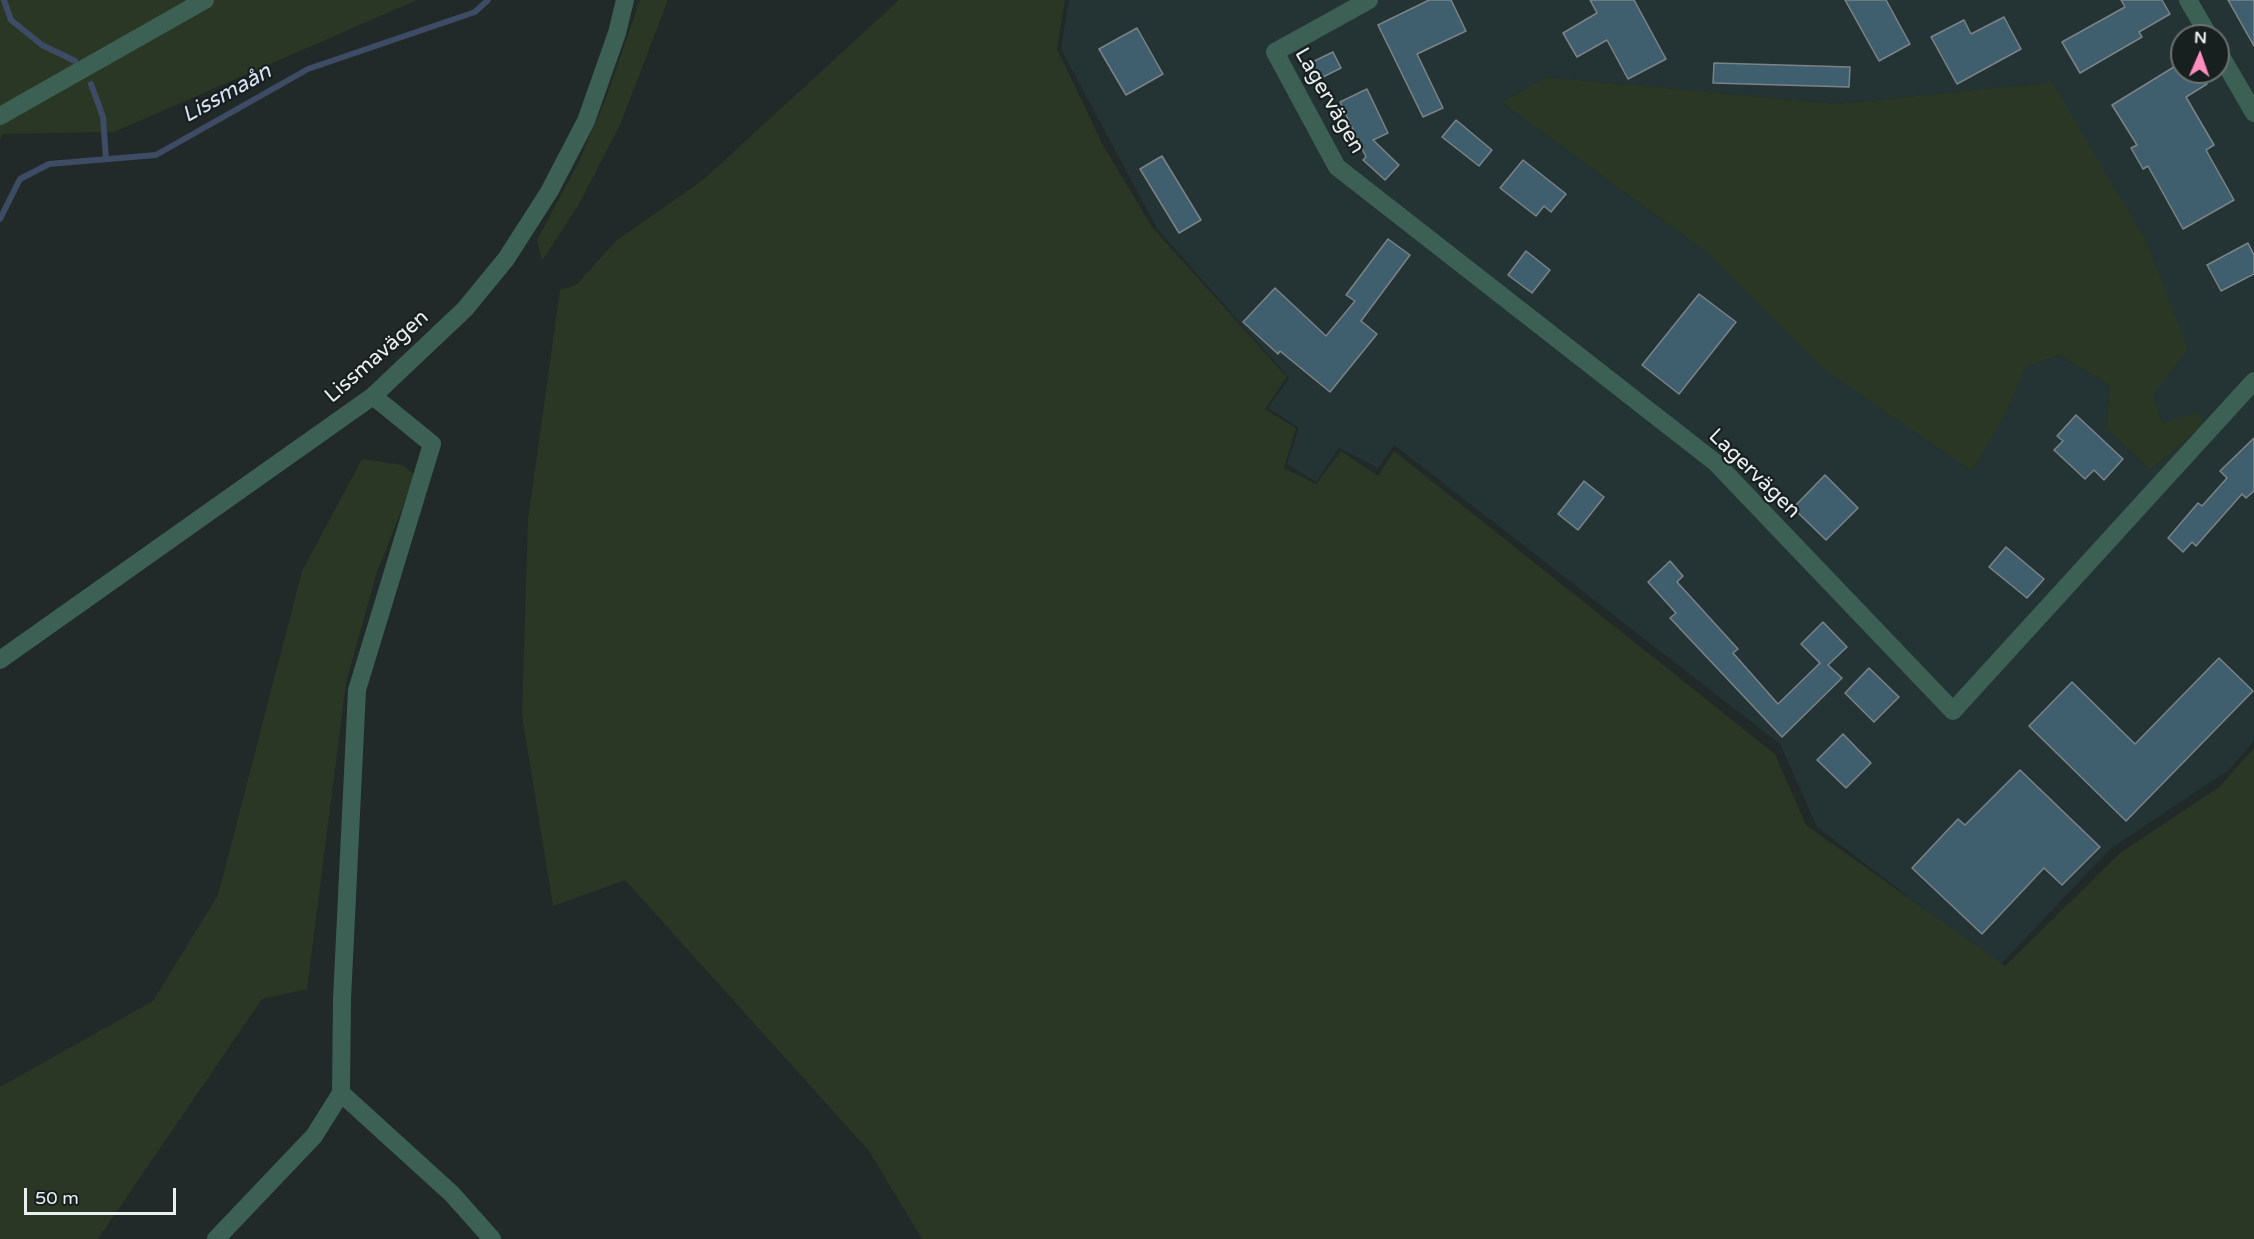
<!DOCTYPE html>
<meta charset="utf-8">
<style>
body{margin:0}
#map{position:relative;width:2254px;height:1239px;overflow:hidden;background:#212929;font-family:"Varela Round",sans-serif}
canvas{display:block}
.north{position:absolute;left:2170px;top:24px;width:60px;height:60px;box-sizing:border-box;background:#181f1f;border:2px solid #6c7272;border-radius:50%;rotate:2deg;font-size:16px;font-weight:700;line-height:24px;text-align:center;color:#eaefef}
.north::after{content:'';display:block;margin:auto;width:21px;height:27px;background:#fe8ebc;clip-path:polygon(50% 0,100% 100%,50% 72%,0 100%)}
.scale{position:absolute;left:24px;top:1188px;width:152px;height:27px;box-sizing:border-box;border:3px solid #eaefef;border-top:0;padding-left:8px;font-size:18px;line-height:21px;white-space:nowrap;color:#eaefef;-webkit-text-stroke:4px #181f1f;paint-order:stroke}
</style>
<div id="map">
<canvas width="2254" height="1239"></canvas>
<div class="north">N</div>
<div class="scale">50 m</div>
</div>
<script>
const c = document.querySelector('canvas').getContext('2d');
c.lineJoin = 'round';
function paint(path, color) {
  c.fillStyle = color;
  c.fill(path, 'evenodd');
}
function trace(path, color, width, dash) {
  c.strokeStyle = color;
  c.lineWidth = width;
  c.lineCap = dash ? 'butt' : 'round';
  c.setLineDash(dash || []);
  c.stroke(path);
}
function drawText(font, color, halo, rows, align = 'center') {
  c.font = font + ' "Varela Round",sans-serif';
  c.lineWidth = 4.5;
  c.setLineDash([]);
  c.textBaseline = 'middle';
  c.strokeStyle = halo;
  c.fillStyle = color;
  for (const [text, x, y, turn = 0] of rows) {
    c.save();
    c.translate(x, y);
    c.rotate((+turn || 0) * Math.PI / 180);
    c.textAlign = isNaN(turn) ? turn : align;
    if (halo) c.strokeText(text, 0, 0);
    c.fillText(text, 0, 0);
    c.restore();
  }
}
paint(new Path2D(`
 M1069 0H2254V741L2229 770 2110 849 1999 966 1817 827 1780 744 1394 445 1378 468 1339 448 1316 482 1287 464 1299 428 1268 408 1289 378 1158 230 1061 49ZM2182 36H2218V72H2182ZM1547 77 1837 104 2052 82 2162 424 2199 413 2204 425 2150 470 2106 428 2110 386 2059 355 2026 367 2006 412 1825 370 1710 255 1503 102Z`), '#243334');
paint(new Path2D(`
 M0 0H417L114 132 3 134 0 140Z
 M640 0H668L620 125 579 204 542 261 537 240 579 161 605 101Z
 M899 0H1065L1057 49 1104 147 1152 227 1287 377 1265 409 1296 428 1284 468 1316 484 1341 451 1378 476 1394 451 1775 754 1806 825 2005 966 2120 853 2219 787 2254 748V1239H922L869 1151 625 880 553 906 522 716 528 519 560 290 576 285 617 240 703 180Z
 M1546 77 1837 104 2052 82 2146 241 2188 349 2153 395 2162 423 2199 412 2204 425 2150 470 2106 428 2110 386 2059 355 2026 367 2006 412 1972 471 1825 370 1710 255 1502 102Z
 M362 459 403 465 415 475 376 575 346 683 307 989 262 999 98 1239H0V1087L153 1001 218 895 302 571Z`), '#2a3725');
trace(new Path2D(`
 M4 0 11 20 42 45 75 61
 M91 84 103 117 106 159
 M0 219 20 179 49 164 156 155 308 69 475 12 488 0`), '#3d4b64', 6);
const building = new Path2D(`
 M1429 0H1451L1466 31 1417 54 1443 108 1423 117 1378 25Z
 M1590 0H1634L1666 59 1628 79 1607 40 1577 57 1563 33 1597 13Z
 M1845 0H1886L1910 44 1879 61Z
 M2121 0H2162L2170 14 2139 32 2142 37 2080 73 2062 42 2125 7Z
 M2228 0H2254V46Z
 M2004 17 2021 49 1957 84 1931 37 1964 20 1971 34Z
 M1137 28 1163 74 1126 95 1099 49Z
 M1333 52 1341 68 1315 81 1306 65Z
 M2182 62V72H2199L2207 84 2186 97 2214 145 2206 150 2234 200 2183 229 2148 166 2143 169 2131 148 2137 145 2112 105Z
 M1714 63 1850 67 1849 87 1713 83Z
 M1367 89 1388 133 1373 140 1399 165 1385 180 1363 160 1366 157 1340 102Z
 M1456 120 1492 150 1479 166 1442 137Z
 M1162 156 1201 220 1179 233 1140 169Z
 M1523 160 1566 194 1551 212 1544 206 1536 216 1500 188Z
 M1388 239 1410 255 1361 321 1377 334 1330 392 1280 351 1278 354 1243 322 1275 288 1326 336 1355 301 1346 295Z
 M2248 243 2254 255V274L2221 291 2207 265Z
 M1526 251 1550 270 1532 293 1508 275Z
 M1699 294 1736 322 1679 394 1642 365Z
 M2076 415 2123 459 2104 480 2094 470 2085 479 2054 450 2063 441 2057 436Z
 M2254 438V491L2246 498 2242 494 2196 546 2192 542 2183 552 2168 538 2198 503 2202 506 2227 478 2220 471Z
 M1825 475 1858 508 1826 540 1793 508Z
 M1584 481 1604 497 1578 530 1558 514Z
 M2006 547 2044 579 2027 598 1989 567Z
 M1670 561 1683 576 1677 582 1738 649 1733 653 1778 704 1820 663 1801 644 1823 622 1847 647 1828 665 1842 678 1782 737 1670 618 1676 613 1648 582Z
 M2219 658 2253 691 2126 821 2029 726 2072 682 2135 744Z
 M1869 668 1899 697 1874 722 1845 693Z
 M1843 734 1871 763 1846 788 1817 760Z
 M2020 770 2100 847 2062 885 2044 868 1982 934 1912 868 1958 819 1965 825Z`);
paint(building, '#3f5f6f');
trace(building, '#7c8387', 1.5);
trace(new Path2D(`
 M1369 0 1275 52 1337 167 1716 463 1953 711 2254 381
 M2188 0 2209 36
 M2218 51 2254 113
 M0 116 205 0
 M373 396 432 444 357 690 342 999 341 1093 452 1194 492 1239
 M0 660 373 396 465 309 506 259 549 192 586 121 617 33 625 0
 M216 1239 314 1136 341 1093`), '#3c6053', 18);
drawText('21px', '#eaefef', '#181f1f', [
 ["Lagervägen",1329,101,60],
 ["Lissmavägen",377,357,-41],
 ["Lagervägen",1754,474,44]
]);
drawText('italic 22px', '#d7e2f7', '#181f1f', [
 ["Lissmaån",227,94,-29]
]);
</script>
